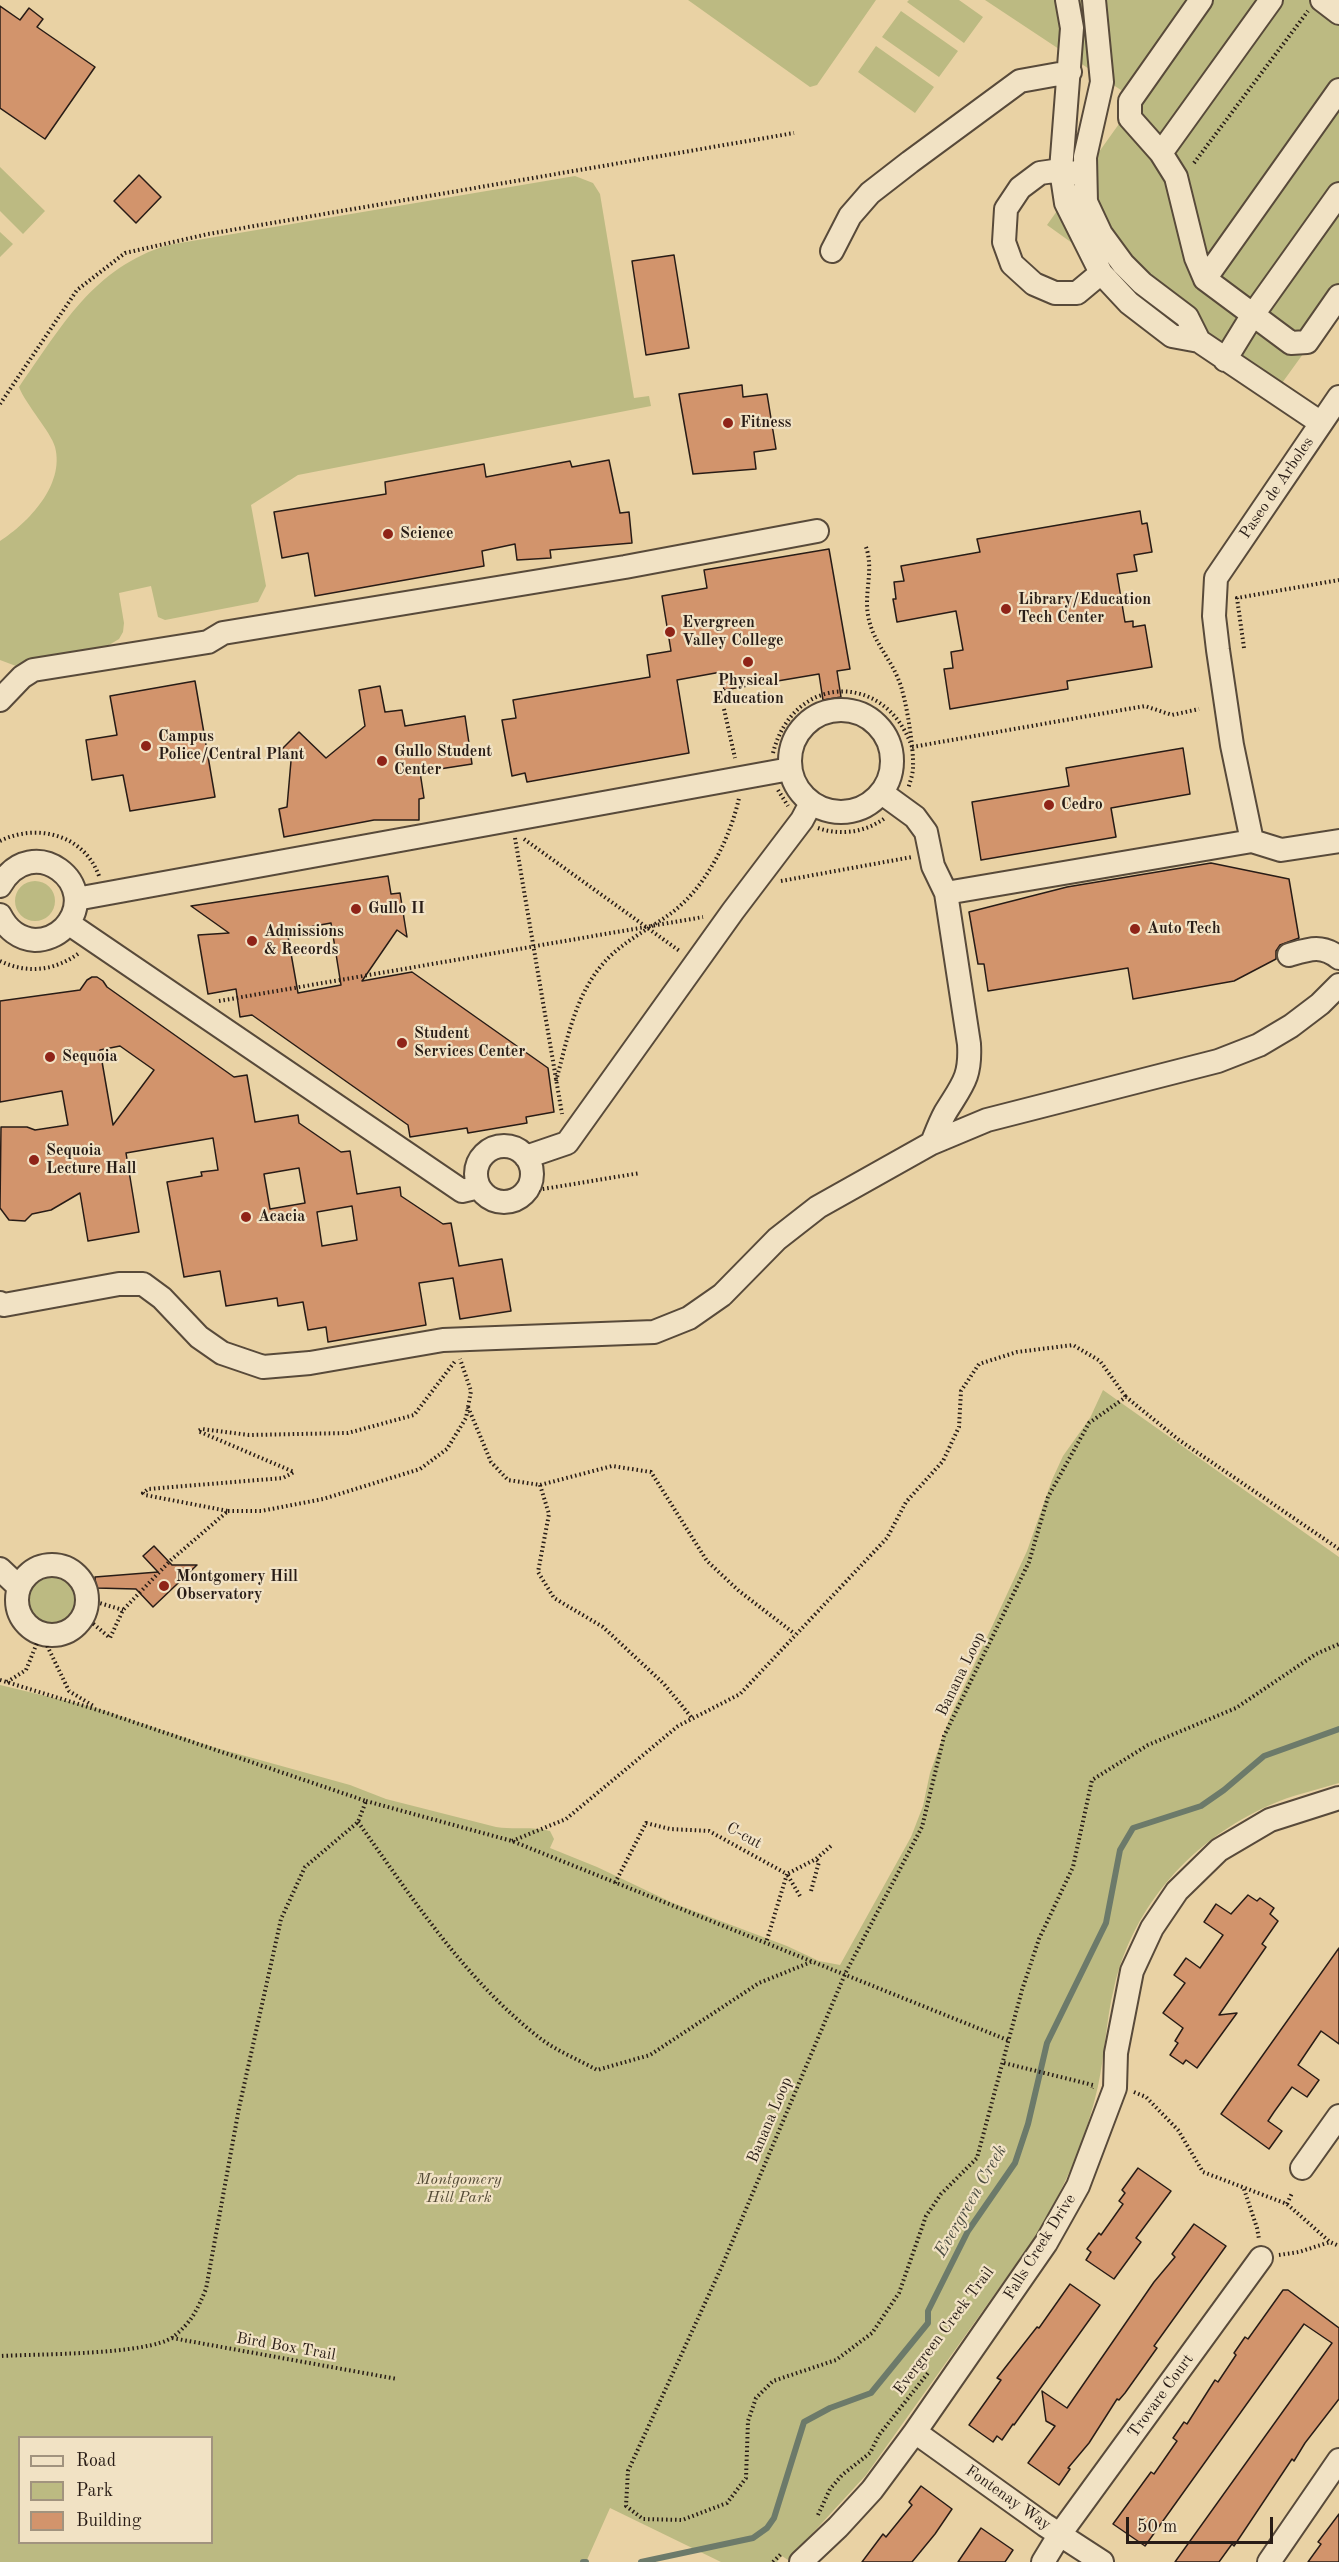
<!DOCTYPE html>
<style>
body{margin:0}
#map{position:relative;width:1339px;height:2562px;overflow:hidden;background:#e9d2a4;font-family:"Old Standard TT",serif}
canvas{display:block}
.legend{position:absolute;left:18px;top:2436px;width:195px;height:108px;box-sizing:border-box;background:#f1e2c4;border:2px solid #a1937e;margin:0;padding:8px 10px;list-style:none;font-size:18px;color:#281c16}
.legend li{display:flex;align-items:center;gap:12px;height:30px}
.legend b{width:30px;border:2px solid #a1937e}
.scale{position:absolute;left:1126px;top:2517px;width:147px;height:27px;box-sizing:border-box;border:3px solid #281c16;border-top:0;padding-left:8px;font-size:18px;line-height:21px;white-space:nowrap;color:#281c16;-webkit-text-stroke:4px #f1e2c4;paint-order:stroke}
</style>
<div id="map">
<canvas width="1339" height="2562"></canvas>
<ul class="legend">
<li><b style="height:8px;background:#f1e2c4"></b>Road</li>
<li><b style="height:16px;background:#bcba82"></b>Park</li>
<li><b style="height:16px;background:#d2946c"></b>Building</li>
</ul>
<div class="scale">50 m</div>
</div>
<script>
const c = document.querySelector('canvas').getContext('2d');
c.lineJoin = 'round';
function paint(path, color) {
  c.fillStyle = color;
  c.fill(path, 'evenodd');
}
function trace(path, color, width, dash) {
  c.strokeStyle = color;
  c.lineWidth = width;
  c.lineCap = dash ? 'butt' : 'round';
  c.setLineDash(dash || []);
  c.stroke(path);
}
function drawText(font, color, halo, rows, align = 'center') {
  c.font = font + ' "Old Standard TT",serif';
  c.lineWidth = 4.5;
  c.setLineDash([]);
  c.textBaseline = 'middle';
  c.strokeStyle = halo;
  c.fillStyle = color;
  for (const [text, x, y, turn = 0] of rows) {
    c.save();
    c.translate(x, y);
    c.rotate((+turn || 0) * Math.PI / 180);
    c.textAlign = isNaN(turn) ? turn : align;
    if (halo) c.strokeText(text, 0, 0);
    c.fillText(text, 0, 0);
    c.restore();
  }
}
paint(new Path2D(`
 M688 0H876L817 85 810 87Z
 M909 0H959L983 17 964 43 907 2Z
 M985 0H1339V304L1277 390 1047 225 1136 100Z
 M901 11 958 51 939 77 882 37Z
 M876 46 934 87 915 113 858 72Z
 M0 167 45 211 23 234 0 211Z
 M575 176 593 183 600 194 634 398 649 396 651 406 298 475 251 505 266 586 258 602 165 620 158 617 151 586 119 593 124 623 123 632 119 639 104 648 16 666 0 660V541C28 523 65 485 55 447 51 432 26 405 19 387 62 326 93 268 168 245Z
 M0 232 13 244 0 257Z
 M15 901a20 20 0 1 1 40 0a20 20 0 1 1-40 0Z
 M1103 1390 1339 1557V1783C1316 1790 1292 1795 1270 1805 1193 1839 1133 1905 1114 1988 1106 2020 1105 2054 1098 2086 1086 2140 1064 2189 1036 2236L866 2475 788 2560 782 2556 777 2562H721L610 2508 586 2562H0V1685L96 1708 213 1747 350 1785 386 1799 496 1827C516 1830 530 1826 550 1831L554 1839 550 1848 597 1867 673 1903 787 1946 819 1961 840 1965 911 1837 923 1806 930 1773 950 1717 1027 1551 1052 1480 1063 1456 1090 1418ZM20 2438H212V2542H20Z
 M27 1599a26 26 0 1 1 52 0a26 26 0 1 1-52 0Z`), '#bcba82');
trace(new Path2D(`
 M583 2562H586
 M641 2562 753 2538 767 2528 774 2518 804 2422 830 2408 871 2393 928 2323V2311L968 2231 1015 2163 1028 2124 1047 2043 1106 1923 1120 1850 1133 1828 1201 1806 1224 1790 1264 1756 1339 1729`), '#6c7a6a', 6);
const building = new Path2D(`
 M0 6 20 20 29 8 43 19 37 27 95 67 45 139 0 108Z
 M139 175 161 197 136 223 114 201Z
 M674 255 689 348 646 355 632 261Z
 M742 385 743 397 767 394 776 449 754 452 756 469 693 474 679 394Z
 M609 460 620 513 629 512 632 543 550 550 551 558 517 560 515 544 482 551 484 566 315 596 308 553 282 558 274 512 386 494 385 482 484 464 486 477 570 461 572 467Z
 M1140 511 1142 524 1147 523 1152 552 1134 555 1137 571 1117 574 1125 622 1133 621V627L1145 625 1152 667 1067 681 1068 689 950 709 944 669 953 668 951 652 963 650 956 611 897 622 893 599H896L894 582 904 581 901 566 980 552 977 539Z
 M829 549 850 669 837 671 841 697 823 700 819 674 724 690 721 672 677 680 689 753 527 782 525 773 512 776 502 720 516 718 513 700 650 677 647 655 671 651 662 596 707 588 704 570Z
 M195 681 215 797 130 811 123 775 92 780 86 740 117 735 110 696Z
 M380 686 385 712 402 710 405 726 465 716 472 764 420 772 424 798 419 799V820H374L284 837 279 809 287 807 291 761 281 750 299 732 326 758 365 726 359 690Z
 M1183 748 1190 794 1111 808 1116 837 981 860 972 802 1069 786 1066 768Z
 M1211 863 1289 879 1299 938 1280 945 1276 951V959L1234 981 1133 999 1128 968 988 991 984 964H978L969 912 1067 887Z
 M388 876 391 894 400 893 407 937 397 930 362 981 412 972 548 1068 554 1112 526 1117 527 1123 468 1133 467 1128 410 1137 408 1125 252 1015 240 1017 236 989 208 994 198 935 229 933 191 906ZM331 923 341 985 298 993 287 931Z
 M92 977H97L103 981 107 987 234 1077 247 1075 255 1122 298 1115 299 1123 341 1152 350 1151 357 1194 400 1187 401 1196 443 1224 451 1223 459 1266 502 1259 511 1311 460 1319 453 1278 419 1283 426 1325 328 1342 326 1327 308 1330 303 1302 278 1306 277 1298 226 1306 220 1271 184 1277 167 1182 202 1176 201 1172 218 1170 213 1138 126 1153 139 1232 88 1241 80 1193 51 1210 32 1214 25 1221 9 1220 0 1208 1 1127H27L35 1130 68 1125 62 1091 0 1102V1001L80 990 87 980ZM120 1046 154 1070 113 1125 100 1050ZM299 1168 305 1203 270 1209 264 1174ZM352 1206 357 1240 322 1246 317 1212Z
 M154 1546 172 1565H197L153 1607 136 1589 96 1588 95 1577 158 1572 143 1556Z
 M1248 1895 1257 1901 1260 1898 1274 1908 1270 1914 1278 1921 1262 1944 1266 1947 1219 2015 1237 2013 1197 2068 1186 2060 1183 2064 1170 2055 1178 2043 1175 2041 1183 2028 1163 2013 1185 1983 1174 1975 1186 1958 1200 1968 1223 1935 1204 1922 1216 1904 1231 1914Z
 M1339 1948V2044L1321 2031 1298 2065 1319 2080 1307 2097 1292 2087 1274 2112 1268 2121 1282 2131 1269 2149 1221 2114Z
 M1138 2168 1171 2191 1136 2238 1141 2242 1114 2279 1086 2260 1091 2252 1087 2249 1099 2233 1101 2235 1123 2204 1119 2201 1125 2193 1122 2190Z
 M1194 2224 1226 2246 1154 2346 1157 2348 1125 2393 1119 2400 1117 2399 1089 2443 1068 2468 1070 2469 1059 2485 1028 2463 1055 2426 1046 2421 1042 2391 1067 2408 1154 2282 1175 2257 1172 2254Z
 M1070 2284 1100 2305 1014 2425 1013 2424 1002 2440 997 2436 993 2442 969 2425 1001 2380 997 2378 1037 2327 1039 2328Z
 M1283 2290H1288L1339 2328V2399L1305 2443 1294 2461 1292 2459 1234 2546 1232 2544 1219 2562H1175L1332 2343 1304 2324 1145 2546 1113 2524 1151 2472 1154 2474 1177 2441 1173 2438 1184 2422 1187 2424 1215 2380 1218 2382 1236 2355 1234 2353 1245 2337 1248 2339Z
 M921 2486 952 2509 935 2534 912 2562H862L883 2534 886 2537 912 2505 909 2502Z
 M1339 2514V2562H1308L1321 2544 1318 2542Z
 M981 2528 1013 2550 1005 2562H958Z`);
paint(building, '#d2946c');
trace(building, '#281c16', 1.5);
const minor = new Path2D(`
 M1067 0 1072 28 1061 170 1066 203 1101 273 1129 303 1172 336 1199 341
 M1094 0 1102 82 1085 157 1086 202 1101 234 1123 264 1142 283 1187 317 1199 341 1321 423
 M1201 0 1130 101V118L1161 153 1176 177 1196 258 1205 279 1291 343 1307 342 1339 296
 M1322 0 1339 13
 M1161 153 1271 0
 M1075 173 1061 170 1040 173 1020 188 1006 209 1004 242 1012 264 1034 284 1055 293H1077L1101 273
 M832 251 850 216 870 193 910 162 1020 81 1070 72
 M1205 279 1339 90
 M1225 360 1252 316 1339 194
 M0 700 22 677 33 670 208 642 223 633 625 567 817 531
 M790 761a51 51 0 1 1 102 0a51 51 0 1 1-102 0Z
 M882 793 915 817 926 832 933 866 946 893 969 1044C971 1078 962 1085 945 1113 940 1122 936 1133 932 1143
 M1252 841 1232 745 1218 650 1214 616 1216 578 1339 397
 M0 886C32 829 104 885 64 928 57 935 46 940 35 940 19 939 7 929 0 915
 M946 893 1252 841 1281 850 1339 841
 M76 899 790 769
 M68 923 462 1191 479 1187
 M1289 955C1309 949 1322 944 1339 958
 M476 1174a28 28 0 1 1 56 0a28 28 0 1 1-56 0Z
 M526 1157 567 1143 733 911 802 820 811 803
 M0 1303 4 1305 119 1284H143L162 1298 199 1337 222 1353 263 1367 310 1363 443 1340 654 1332 689 1318 722 1295 777 1239 818 1207 932 1143 987 1120 1218 1061 1259 1045 1291 1026 1320 1004 1339 985
 M17 1600a35 35 0 1 1 70 0a35 35 0 1 1-70 0Z
 M0 1569 19 1587
 M1302 2168 1339 2116
 M915 2432 1045 2525 1102 2562
 M801 2562 838 2527 872 2490 915 2432 1046 2243 1078 2186 1115 2088 1116 2053 1132 1971 1152 1928 1177 1891 1219 1850 1270 1820 1339 1798
 M1043 2562 1060 2534 1261 2258
 M1269 2562 1339 2460`);
trace(minor, '#584a3a', 26);
trace(new Path2D(`
 M1194 163 1308 11
 M0 404 77 290 125 253 208 234 794 133
 M866 547C874 570 864 592 868 615 872 641 890 657 899 681 906 697 914 749 913 767 913 774 910 782 908 789
 M1244 648 1237 598 1339 580
 M724 709 735 758
 M912 747 1145 706 1172 715 1199 709
 M773 753C793 674 885 670 912 747
 M778 790 788 806
 M818 828C841 836 866 832 885 818
 M515 838 562 1114
 M524 839 681 952
 M0 841C36 823 84 834 99 876
 M781 881 912 857
 M0 961C27 974 55 971 79 953
 M219 1001 703 917
 M556 1081C567 1041 574 999 601 966 620 943 646 931 670 914 705 889 730 839 739 798
 M525 1192 640 1173
 M468 1407 491 1462 508 1480 540 1485 612 1466 651 1472 707 1561 739 1591 795 1634
 M540 1485 549 1514 538 1572 554 1598 603 1627 664 1684 692 1718
 M228 1511H261L323 1499 420 1469 447 1449 466 1418 471 1391 460 1359
 M1339 1549 1179 1440 1126 1397 1089 1423 1048 1497 1029 1562 944 1736 922 1827 845 1974 722 2266 628 2471 626 2506 643 2519 682 2520 727 2503 746 2478 748 2421 756 2398 773 2381 836 2360 872 2333 899 2293 926 2216 941 2194 977 2158 1022 1990 1039 1939 1073 1867 1092 1780 1148 1745 1236 1708 1316 1654 1339 1644
 M87 1603 96 1602 123 1610
 M83 1615 110 1638 123 1610 171 1560 228 1511 145 1495 143 1493 148 1489 283 1478 294 1472 198 1431 202 1429 249 1435 348 1433 414 1415 456 1360
 M0 1680 101 1711 366 1801 358 1822 305 1867 281 1919 239 2108 206 2289C197 2310 192 2322 173 2337 148 2355 36 2354 0 2356
 M7 1682 26 1670 41 1633 69 1691 95 1707
 M366 1801 512 1841 1010 2041
 M358 1822C413 1899 466 1981 541 2039 557 2051 579 2060 597 2070L650 2055 759 1983 811 1962
 M512 1841 566 1819 678 1726 740 1694 887 1538 906 1502 943 1461 959 1427 961 1391 979 1364 1017 1352 1073 1345 1100 1361 1126 1397
 M615 1883 646 1823 670 1829 709 1831 787 1874 766 1943
 M811 1891 819 1862 816 1859
 M800 1896 787 1874 816 1859 832 1845
 M1004 2063 1093 2085 1092 2088
 M1134 2092 1146 2097 1178 2130 1203 2172 1287 2204 1330 2242 1339 2246
 M1244 2189 1257 2228 1259 2239
 M1287 2204 1292 2193
 M1279 2255 1299 2252 1330 2242
 M172 2338 397 2379
 M818 2515 830 2489 842 2475 870 2453 879 2435 928 2373
 M773 2562 782 2553`), '#281c16', 4, [1.5, 3]);
trace(minor, '#f1e2c4', 22);
for (const [x, y, r, color] of [
 [728,423,6,"#8f2418"],
 [388,534,6,"#8f2418"],
 [1006,609,6,"#8f2418"],
 [670,632,6,"#8f2418"],
 [748,662,6,"#8f2418"],
 [146,746,6,"#8f2418"],
 [382,761,6,"#8f2418"],
 [1049,805,6,"#8f2418"],
 [356,909,6,"#8f2418"],
 [1135,929,6,"#8f2418"],
 [252,941,6,"#8f2418"],
 [402,1043,6,"#8f2418"],
 [50,1057,6,"#8f2418"],
 [34,1160,6,"#8f2418"],
 [246,1217,6,"#8f2418"],
 [164,1586,6,"#8f2418"]
]) {
  const dot = new Path2D();
  dot.arc(x, y, r, 0, 2 * Math.PI);
  c.fillStyle = color;
  c.fill(dot);
  trace(dot, '#f1e2c4', 2);
}
drawText('bold 16px', '#281c16', '#f1e2c4', [
 ["Fitness",740,423],
 ["Science",400,534],
 ["Library/Education",1018,600],
 ["Tech Center",1018,618],
 ["Evergreen",682,623],
 ["Valley College",682,641],
 ["Physical",748,681,"center"],
 ["Education",748,699,"center"],
 ["Campus",158,737],
 ["Police/Central Plant",158,755],
 ["Gullo Student",394,752],
 ["Center",394,770],
 ["Cedro",1061,805],
 ["Gullo II",368,909],
 ["Auto Tech",1147,929],
 ["Admissions",264,932],
 ["& Records",264,950],
 ["Student",414,1034],
 ["Services Center",414,1052],
 ["Sequoia",62,1057],
 ["Sequoia",46,1151],
 ["Lecture Hall",46,1169],
 ["Acacia",258,1217],
 ["Montgomery Hill",176,1577],
 ["Observatory",176,1595]
], 'left');
drawText('16px', '#281c16', '#f1e2c4', [
 ["Paseo de Arboles",1277,488,-56],
 ["Banana Loop",961,1674,-64],
 ["C-cut",744,1836,29],
 ["Banana Loop",770,2120,-67],
 ["Falls Creek Drive",1040,2247,-58],
 ["Evergreen Creek Trail",944,2331,-53],
 ["Bird Box Trail",286,2347,10],
 ["Trovare Court",1161,2396,-54],
 ["Fontenay Way",1008,2498,35]
]);
drawText('italic 16px', '#544b36', '#f1e2c4', [
 ["Montgomery",459,2180],
 ["Hill Park",459,2198]
]);
drawText('italic 18px', '#4a4b40', '#f1e2c4', [
 ["Evergreen Creek",971,2201,-60]
]);
</script>
